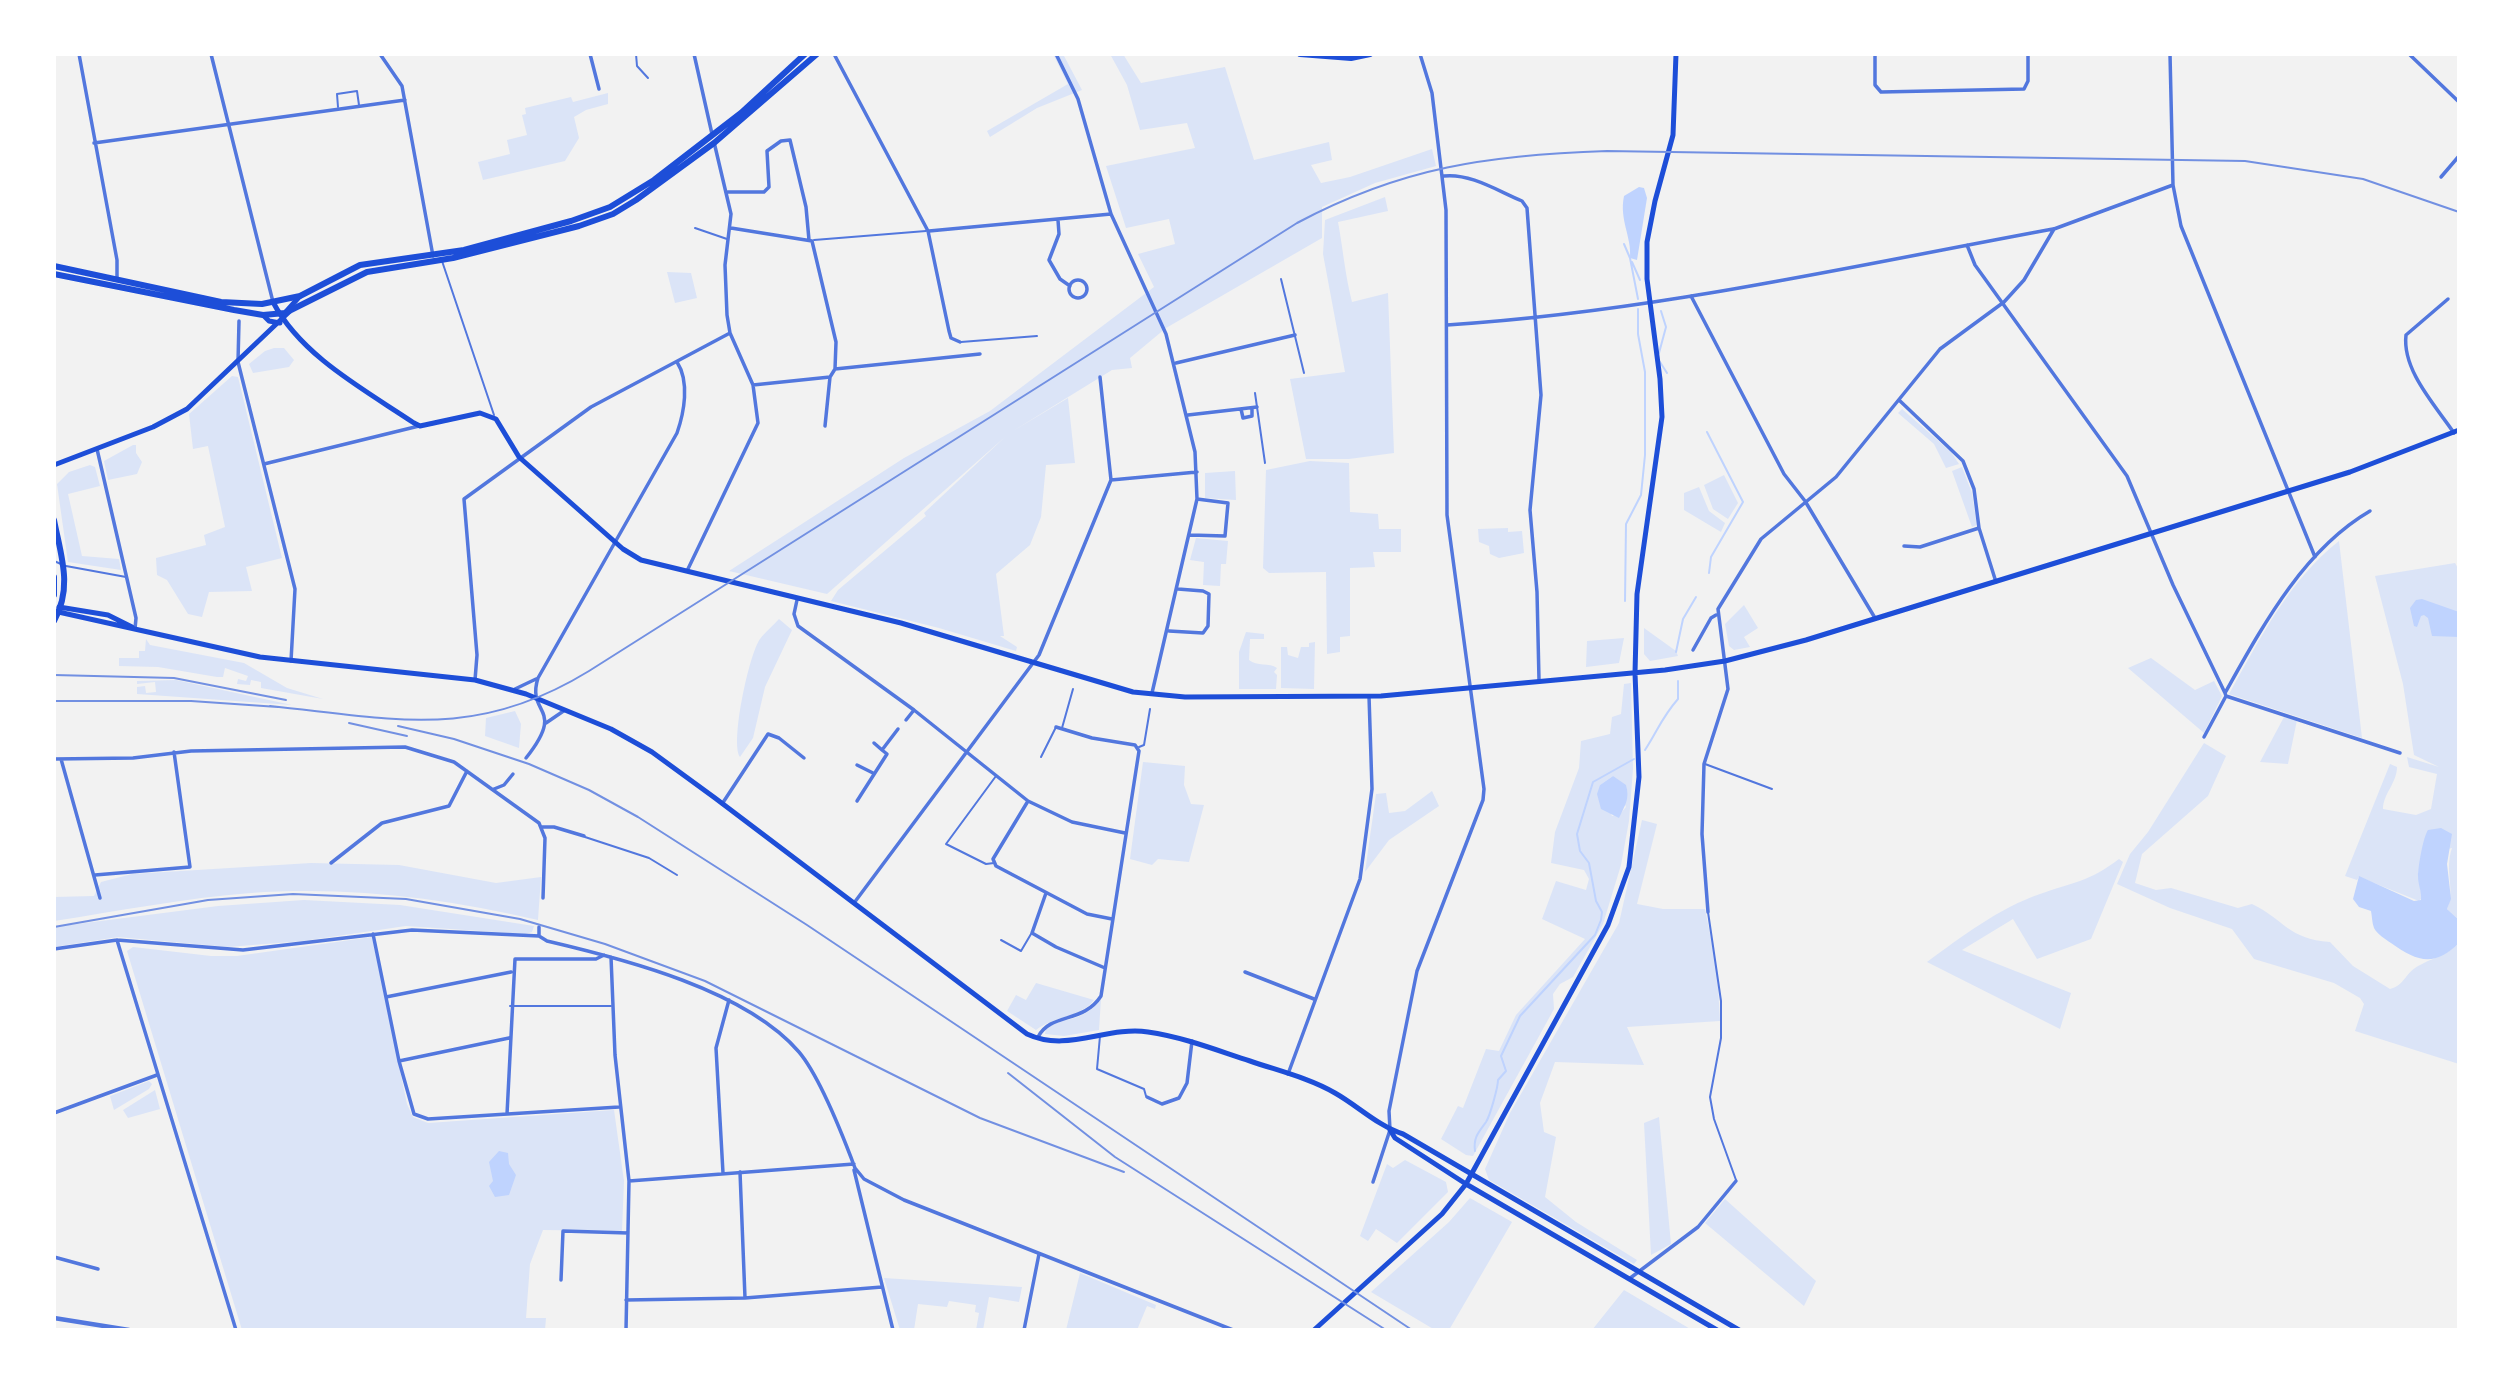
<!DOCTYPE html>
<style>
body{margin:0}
#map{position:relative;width:2513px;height:1384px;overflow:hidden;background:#f2f2f2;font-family:"Open Sans",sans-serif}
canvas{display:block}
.frame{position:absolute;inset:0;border:56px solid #fff;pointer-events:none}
</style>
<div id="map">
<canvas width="2513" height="1384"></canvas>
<div class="frame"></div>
</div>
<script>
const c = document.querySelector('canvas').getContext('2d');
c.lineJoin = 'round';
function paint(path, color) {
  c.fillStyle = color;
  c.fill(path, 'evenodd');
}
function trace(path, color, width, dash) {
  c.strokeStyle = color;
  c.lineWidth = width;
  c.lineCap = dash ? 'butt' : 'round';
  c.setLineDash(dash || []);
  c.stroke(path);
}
paint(new Path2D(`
 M1053 54H1063L1082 90 1037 108 990 137 987 131 1068 84Z
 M1110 54H1123L1141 83 1225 67 1254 160 1329 142 1332 160 1311 165 1321 183 1350 177 1432 149 1436 166 1375 183 1322 207V238L1166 328 1130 358 1132 368 1112 370 1013 431 1068 398 1075 463 1046 465 1041 517 1030 545 996 574 1004 636H1000L1017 647 1016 651 939 628 831 601 838 590 926 516 924 513 1005 437 827 594 729 571 904 458 990 411 1154 287 1138 254 1175 244 1169 219 1126 228 1106 166 1195 148 1187 123 1140 130 1127 85Z
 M608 93V104L586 110 574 117 579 138 565 161 483 180 478 162 510 154 507 140 527 135 522 115 526 114 525 108 571 97 573 102Z
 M1385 197 1388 211 1338 222C1343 249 1345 275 1352 302L1388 293 1394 453 1349 459H1306L1290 379 1345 372 1323 254 1325 220Z
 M667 272 691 273 697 298 675 303Z
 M274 348H284L294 360 289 367 253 373 249 364 265 351Z
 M232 376 238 377 282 558 246 567 252 591 209 592 202 617 188 614 167 580 157 575 156 558 206 545 204 535 225 527 208 446 193 449 189 414Z
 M1902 409 1951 452 1959 464 1946 468 1934 444 1898 413Z
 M133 445H136V453L142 462 137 474 108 480 104 461Z
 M1310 461 1349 463 1350 512 1378 514 1379 529H1401V552H1373L1375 567 1350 568V636L1340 637V652L1327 654 1326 572 1269 573 1263 568 1266 470Z
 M90 465 95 467 100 486 68 494 82 556 119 559 121 570 68 562 57 484 69 472Z
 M1962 467 1972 493 1977 525 1972 527 1952 471Z
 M1235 471 1236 500 1205 498V473Z
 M1724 475 1738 503 1728 519 1713 509 1704 485Z
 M1699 487 1709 511 1725 523 1721 532 1684 510V493Z
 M1508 528V532L1522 531 1524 553 1499 558 1490 554 1489 546 1479 542 1478 529Z
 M1196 538 1228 541 1226 564H1221L1220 586 1203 585 1204 562 1190 560Z
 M2339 541 2362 738 2229 694C2260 639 2289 580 2339 541Z
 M2455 563 2459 570V920L2447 909C2456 891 2444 871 2452 848L2423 855 2418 873 2422 898 2419 901 2359 877 2357 880 2345 876 2390 764 2397 767C2397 783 2383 794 2383 809L2416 815 2431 809 2437 774 2409 767 2407 757 2439 767 2414 755 2403 684 2375 576Z
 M1744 605 1758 628 1744 637 1750 647 1734 650 1729 646 1725 624Z
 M779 619 792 630 765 687 753 738 740 757C730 743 749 654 760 639 765 632 773 626 779 619Z
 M1644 628 1676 651 1678 656 1650 661 1644 654Z
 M1246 632 1264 634V639H1250L1249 660C1257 667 1269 662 1277 668L1274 672 1277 675 1276 689H1239V652Z
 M1624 638 1619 663 1586 667 1587 641Z
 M146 639 150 645 244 663 287 688 323 699 261 688V682L251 680 250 685 237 684 238 679 246 681 248 676 225 668 223 677H217L158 667 119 666V658H139V651H145Z
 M1315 642 1314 689 1281 688V647H1287L1288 655 1298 658 1301 647H1309V643Z
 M2151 658 2195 690 2214 681 2222 696 2204 733 2128 668Z
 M176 680 292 705 137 694V687L145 686 146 693 156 692 155 682 137 684V681Z
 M1631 683 1633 769 1629 821 1621 865 1603 924 1573 977 1560 984 1553 994 1554 1009 1473 1156 1466 1155 1441 1139 1458 1106 1463 1108 1486 1049 1499 1051 1516 1015 1585 939 1542 919 1556 881 1586 890 1589 879 1584 870 1551 863 1555 832 1579 768 1581 741 1610 734 1612 717 1621 714 1624 684ZM1613 776 1626 807 1621 813 1612 816 1600 785Z
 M515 711 521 724 519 748 485 736 486 718Z
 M2284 717 2297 720 2288 764 2260 762Z
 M2204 743 2226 756 2208 796 2142 854 2135 883 2156 890 2171 888 2238 908 2252 904C2285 920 2288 939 2330 942L2353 966 2390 989C2403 986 2405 975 2415 968 2432 957 2444 958 2459 943V1064L2355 1031 2364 1004 2360 998 2334 983 2254 959 2232 929 2170 908 2117 884 2130 854 2148 832Z
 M1143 762 1185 766 1184 785 1191 804 1204 805 1189 862 1158 859 1152 865 1130 859Z
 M1432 791 1439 806 1389 840 1365 872 1376 794 1386 793 1389 813 1405 811Z
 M1642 820 1657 824 1637 904 1663 909H1705L1717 969 1720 1021 1627 1027 1644 1065 1555 1062 1540 1103 1544 1132 1556 1137 1545 1197 1576 1222 1637 1260 1634 1264 1489 1180 1485 1169 1510 1113 1619 923Z
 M2119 859 2123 862 2091 939 2037 959 2013 919 1962 950 2071 993 2060 1029 1927 962C1961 937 1999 908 2040 894 2073 882 2089 882 2119 859Z
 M311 863 399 865 496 883 541 877 538 920C444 898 347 886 251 893 185 898 119 911 54 921V897L94 896 101 882 132 874Z
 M304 900 400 905 534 926 532 932 525 934 406 926 303 941 228 947 118 937 54 947V927L218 906Z
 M372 937 407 1104 413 1117 428 1123 614 1110 624 1181 622 1231 543 1230 530 1264 526 1318H546L545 1330H242L127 951 133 947 211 956H237Z
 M1036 983 1094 1000C1080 1018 1054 1016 1036 1030L1007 1011 1016 995 1026 1000Z
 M1101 999 1099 1030 1064 1036 1045 1034 1046 1028C1070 1015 1082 1023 1101 999Z
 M149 1081 152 1084 149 1089 114 1110 110 1096Z
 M155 1090 160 1109 128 1118 123 1110Z
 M1659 1117 1671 1244 1651 1255 1644 1123Z
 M1405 1160 1446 1182 1448 1192 1397 1243 1376 1229 1368 1241 1360 1236 1387 1164 1393 1168Z
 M1470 1198 1512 1222 1449 1330H1435L1371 1292 1449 1222Z
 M1725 1199 1816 1281 1804 1306 1705 1223Z
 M1080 1273 1156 1305 1155 1309 1147 1306 1137 1330H1066Z
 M884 1278 1022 1287 1019 1302 989 1297 983 1330H976L979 1313 975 1312 976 1305 949 1301 947 1307 918 1304 914 1330H900Z
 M1624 1290 1692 1330H1592Z`), '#dbe4f7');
paint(new Path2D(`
 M1639 187 1644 188 1647 198 1637 260 1630 258C1632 237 1619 220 1624 196Z
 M2422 599 2459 612V637L2432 636 2428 618 2424 615 2421 616 2417 627 2414 626 2410 608 2416 600Z
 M1613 776 1626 785C1630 799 1625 805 1619 818L1601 809 1597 794 1600 785Z
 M2441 828 2452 834 2447 864 2451 899 2447 909 2459 920V943C2435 967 2417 962 2391 943 2385 939 2377 934 2374 928 2372 923 2372 916 2371 911L2359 907 2353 899 2359 876 2414 901 2421 900C2422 892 2418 885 2418 876 2418 868 2423 837 2428 830Z
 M499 1151 508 1153 509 1164 516 1175 509 1195 495 1197 489 1186 493 1181 489 1162Z`), '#bfd3fe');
trace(new Path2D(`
 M1624 244 1630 258 1638 299
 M1632 262 1640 280
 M1659 353 1666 327 1661 311
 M1660 362 1667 373
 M1707 432 1743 502 1711 557 1709 573
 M1625 601 1626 524 1641 495 1645 455V372L1638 334V309
 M1676 652 1683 619 1696 597
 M1645 750C1658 730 1662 717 1678 699V681
 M1475 1151C1473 1137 1479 1132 1486 1122 1490 1116 1498 1087 1498 1080L1506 1071 1501 1056 1520 1016 1595 935 1601 920 1602 912 1596 901 1589 863 1580 851 1577 834 1593 782 1634 759`), '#bfd3fe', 2);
trace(new Path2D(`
 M636 54 637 66 648 78
 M338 107 337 94 357 91 359 105
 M695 228 727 239
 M814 240 926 231
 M442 261 494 415
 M1281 279 1304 373
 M961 342 1037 336
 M1255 393 1265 463
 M54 561 61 564
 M66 566 126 577
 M1062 728 1073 689
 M1139 747 1144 745 1150 709
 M1041 757 1056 727
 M1705 764 1772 789
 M585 837 649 858 677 875
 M994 863 986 864 946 844 996 776
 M1708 912 1721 1001V1038L1710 1097 1714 1119 1736 1180
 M1001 940 1021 951 1031 934
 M510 1006H611
 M1100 1036 1097 1069 1144 1089 1146 1096`), '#5277de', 2);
trace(new Path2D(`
 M79 54 117 260V278
 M211 54 273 302
 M380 54 402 86 433 256
 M590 54 599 89
 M694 54 712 134
 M834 54 928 231 949 331 951 338 960 342
 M1056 54 1078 99 1111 214 1166 334 1195 452 1197 499 1152 693
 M1875 54V85L1881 92 2024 89 2028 81V54
 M2170 54 2173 185 2181 226 2315 557
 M2409 54 2459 102
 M94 143 405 100
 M1444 176C1470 173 1498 191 1522 201L1527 208 1541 395 1530 510 1537 592 1539 680
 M2441 177 2459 156
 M728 192H764L769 187 767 151 781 141 790 140 806 207 809 240
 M1058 220 1059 234 1049 260 1060 279 1070 286
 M731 228 812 241 836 342 835 369 830 377 825 426
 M929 231 1111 214
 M1967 245 1975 265 2127 476 2173 585 2225 693
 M1069 289a9 9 0 1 1 18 0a9 9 0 1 1-18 0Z
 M1691 296 1784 474 1805 501 1875 618
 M2448 299 2406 335C2402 370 2435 405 2454 433
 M239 321 238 362 295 589 291 661
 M1447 325C1651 312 1852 266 2053 229
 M1176 363 1295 335
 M835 369 980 354
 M753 385 830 377
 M1899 400 1963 461 1974 489 1979 528 1996 582
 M1241 409 1243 418 1252 416V409
 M1188 415 1257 407
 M97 449 136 618 135 629
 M264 464 419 426
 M1111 480 1197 472
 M1190 535 1225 536 1228 503 1197 499
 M1904 546 1920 547 1979 528
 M687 571 758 423 753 385 730 333 727 315 725 265 731 214 714 142
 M797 600 794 614 798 626 914 710 1028 801 1072 822 1125 833
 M1169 631 1203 633 1208 626 1209 594 1203 591 1178 589
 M1693 650 1711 618 1716 615
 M475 680 477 655 464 499 591 407 730 333
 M515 689 536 679
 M2226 696 2400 753
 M906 720 914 710
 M546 723 565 710
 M2204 737 2226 696 2225 693C2262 627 2303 550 2370 511
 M874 743 882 750
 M526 758C567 706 526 716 538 678L677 433C684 413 690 382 677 362
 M54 759 133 758 191 751 405 747 454 762 539 823 545 838 543 898
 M61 759 100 898
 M857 765 873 773
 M494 789 504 785 513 774
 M857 801 887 754 882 750 898 729
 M1028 801 993 859 996 866 1087 914 1112 919
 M722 804 768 734 779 738 804 758
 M541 827H554L584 836
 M331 863 382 823 449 806 467 771
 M95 875 190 867 174 752
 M1046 893 1032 933 1056 947 1105 968
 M854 903 1039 655 1111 480 1100 377
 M1708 912 1702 834 1704 764 1728 689 1718 609 1761 539 1836 477 1940 349 2004 302 2024 280 2054 229 2173 185
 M539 927V936
 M373 934 399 1061 414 1114 428 1119 619 1107
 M117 940 236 1330
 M54 949 117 940 243 950 412 930 539 936 547 941C624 959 746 990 799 1052 820 1077 843 1136 855 1168L864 1179 904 1200 1233 1330
 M611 957 615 1055 629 1181 626 1330
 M1245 972 1314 999
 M386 997 511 972
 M1038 1037C1051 1012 1083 1024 1101 996L1139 751 1135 745 1092 738 1056 727
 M399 1061 509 1038
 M1288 1074 1360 879 1372 789 1369 696
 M1147 1097 1162 1104 1179 1098 1187 1083 1192 1041
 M54 1113 157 1075
 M507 1114 515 959H596L604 955
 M854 1170 893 1330
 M740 1172 745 1298
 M723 1173 716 1048 729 1000
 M629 1181 854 1164
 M1373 1182 1390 1130 1389 1111 1417 971 1483 800 1484 789 1447 515 1446 210 1432 93 1420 54
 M54 1257 98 1269
 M1629 1279 1698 1227 1736 1181
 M561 1280 563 1231 628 1233
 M626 1300 745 1298 882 1287
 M1024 1330 1039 1254`), '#5277de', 3.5);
trace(new Path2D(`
 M54 1318 129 1330`), '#5277de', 4.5);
trace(new Path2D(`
 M273 302C301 356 365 390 414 423L420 426 480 413 496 419 519 457 623 549 641 560 901 623 1133 692 1185 697 1381 696 1665 670 1725 661 1806 640 2350 472 2459 430
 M284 314 300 296
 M263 315 269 321 280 323
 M54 465 153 427 187 409 290 311
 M59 607 108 615 132 627
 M54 611 260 657 475 680 526 694 611 729 652 752 715 798 1027 1034C1067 1053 1106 1026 1148 1032 1183 1037 1216 1050 1250 1061 1279 1071 1309 1078 1335 1093 1358 1106 1378 1126 1403 1134L1739 1330
 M1390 1130 1395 1138 1466 1184 1717 1330
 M1314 1330 1442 1214 1466 1184 1608 925 1629 867 1639 777 1635 673 1637 594 1662 417 1660 379 1647 279V242L1655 201 1673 135 1676 54`), '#1d4ed8', 5);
trace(new Path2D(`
 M1300 54 1351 58 1370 54
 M54 266 221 302 262 304 300 296 360 265 464 250 571 221 610 207 654 180 741 113 805 54
 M54 274 234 310 263 315 285 313 367 272 453 258 579 226 613 214 636 200 714 143 817 54
 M54 520C61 556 73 587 54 621
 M54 577V595`), '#1d4ed8', 6);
trace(new Path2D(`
 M54 675 174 678 286 700
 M54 701H191L278 707
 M270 706C395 719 475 741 589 671L1297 223C1402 167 1489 155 1607 151L2245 161 2363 179 2459 212
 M349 723 407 736
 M398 726 454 739 529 764 589 790 638 817 807 925 1412 1330
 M54 927 208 900 293 894 406 899 520 919 605 944 705 981 980 1118 1124 1172
 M1008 1073 1115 1157 1386 1330`), '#7290e2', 2);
</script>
